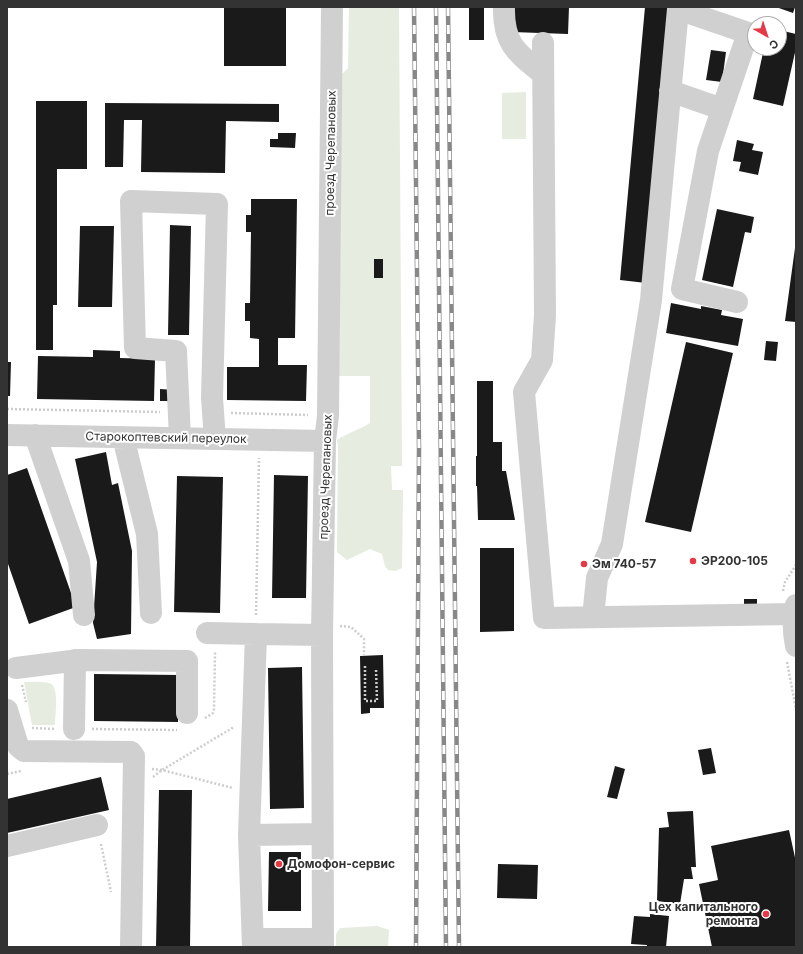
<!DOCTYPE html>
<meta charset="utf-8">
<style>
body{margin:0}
#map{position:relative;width:803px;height:954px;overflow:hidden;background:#fff;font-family:Inter,sans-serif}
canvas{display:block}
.frame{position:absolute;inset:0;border:8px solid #333;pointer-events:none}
.north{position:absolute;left:747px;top:16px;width:40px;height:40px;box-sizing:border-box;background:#fff;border:1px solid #adadad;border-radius:50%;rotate:141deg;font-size:11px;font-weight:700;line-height:16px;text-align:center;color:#333}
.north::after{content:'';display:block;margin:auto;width:14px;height:18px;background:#e63946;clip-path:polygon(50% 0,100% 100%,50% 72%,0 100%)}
</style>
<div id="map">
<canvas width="803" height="954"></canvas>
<div class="frame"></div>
<div class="north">С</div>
</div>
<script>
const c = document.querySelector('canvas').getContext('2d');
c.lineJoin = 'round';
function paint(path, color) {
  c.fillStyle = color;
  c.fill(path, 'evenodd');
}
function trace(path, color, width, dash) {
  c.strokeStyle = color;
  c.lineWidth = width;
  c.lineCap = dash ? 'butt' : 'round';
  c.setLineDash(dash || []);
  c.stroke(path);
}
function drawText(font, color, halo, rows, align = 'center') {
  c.font = font + ' Inter,sans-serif';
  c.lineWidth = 4;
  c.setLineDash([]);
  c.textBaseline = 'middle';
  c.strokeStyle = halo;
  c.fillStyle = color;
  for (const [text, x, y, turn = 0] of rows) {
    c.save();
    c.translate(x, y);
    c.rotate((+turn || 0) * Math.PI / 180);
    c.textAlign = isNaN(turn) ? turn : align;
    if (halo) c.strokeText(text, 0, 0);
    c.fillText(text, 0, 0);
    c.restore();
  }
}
paint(new Path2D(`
 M349 7H399L402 466H391L392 490H403L402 568 395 571 388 570 385 566 382 554 370 549 347 560 337 552 338 446 337 440C347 433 359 430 370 423V376H339L342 74 348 68Z
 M526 92V139H502V93Z
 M24 682C32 682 41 681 49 683 60 685 55 716 55 725H32Z
 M377 926 389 930 388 947H336V934L340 928Z`), '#e6ecdf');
paint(new Path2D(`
 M224 7H286V66H224Z
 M469 7H484V40H469Z
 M512 7H569L568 34 512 32Z
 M645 7H671L646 283 620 280Z
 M776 7H795L793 13Z
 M779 30 796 34V48L783 106 753 99 764 48H779Z
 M711 50 726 52 722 82 706 80Z
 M36 101H87V169H57V305H53V350H36Z
 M105 103 279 104V122L226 121 225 173 141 172 142 120H124L123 167H105Z
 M278 133H296L295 148 270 147V139H278Z
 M737 140 754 144 752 150 763 152 758 175 739 171 741 162 733 161Z
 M251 199H297L295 338H278V365H307L306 401 227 400V367H259V339L250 338V321H245V303H250L251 232H246V215H251Z
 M717 209 754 217 751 233 745 232 733 287 702 280Z
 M170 225 191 226 189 335H168Z
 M80 226H114L112 307H78Z
 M795 248H796V322L785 321Z
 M374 259H383V278H374Z
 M671 303 701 309V306L722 310 721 315 743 319 738 346 666 333Z
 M766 341 778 342 776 361 764 360Z
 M686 342 733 353 691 532 645 522Z
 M93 350 120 351V358L155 359 154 401 37 399 38 356 93 357Z
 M7 362H11L10 396H7Z
 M477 381H493V442H502V471H506L515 520H478L477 486H476V456H477Z
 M160 389 176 390V401H160Z
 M106 452 112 485 118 483 132 551 131 634 97 639 93 623 97 562 75 459Z
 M27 468 76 607 29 624 7 561V475Z
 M274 475 308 476 306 598H272Z
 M177 476 223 477 220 613 174 612Z
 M480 548H514V631L480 632Z
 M744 599H757V608H744Z
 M383 655 384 708H370V713L361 714 360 656Z
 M302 667 304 808 270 809 268 668Z
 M94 674 179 675 178 722 94 721Z
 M711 748 716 773 703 775 698 750Z
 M615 766 625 769 617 799 607 797Z
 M101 777 109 810 7 833V799Z
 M159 790H192L190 947H156Z
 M693 811 696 867H691L693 879H684L680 904 657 901 659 828 669 827 667 812Z
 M789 830 796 862V947H712L699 884 718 880 711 846Z
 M269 852H301V911H268Z
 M498 864 538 865 537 899 497 898Z
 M650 914 669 916 666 947H647V945L631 944 634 916 650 917Z`), '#1a1a1a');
trace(new Path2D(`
 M7 409 160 412
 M231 413 308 415
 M783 591 785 582 796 565
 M256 615 259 458
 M340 626 351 627 364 639V655
 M787 662 796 709
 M365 666V701H377L376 669
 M22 685 26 702
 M205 718 213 713 214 709 215 652
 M32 728 55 729
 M92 729 177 730
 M152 769 162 770 233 788
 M7 774 21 771
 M153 777 162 770 234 727
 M101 844 111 892`), '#cdcdcd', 2.5, [2, 2]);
trace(new Path2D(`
 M504 7C503 44 517 53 543 74
 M543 43 545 315 542 360 524 392 544 618 794 614
 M670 91 722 109
 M7 435 325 441
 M35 435 79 561 84 615
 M123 437 147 534 151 613
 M180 438 176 351 135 348 131 201 217 204 212 398 215 439
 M796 605C793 618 793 632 796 646
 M593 617 597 578 612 544 651 300 678 9 748 33 708 151 682 289 737 302
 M207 633 256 634
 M16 668 79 660 187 661V713
 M7 710 18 746 24 751 131 752 134 756 131 947
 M74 729 75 660
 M249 835 256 634 322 635
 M7 846 97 825
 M253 939H323
 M253 947 249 835 322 834
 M323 947 322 635 325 441 328 416 332 7`), '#d0d0d0', 22);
const rail = new Path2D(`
 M414 7 419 448 416 947
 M436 7 446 947
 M448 7 459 947`);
trace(rail, '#888', 4.5);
trace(rail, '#fff', 3, [9]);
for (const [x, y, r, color] of [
 [693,561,4,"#e63946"],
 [584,564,4,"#e63946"],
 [279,864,4,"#e63946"],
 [766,914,4,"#e63946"]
]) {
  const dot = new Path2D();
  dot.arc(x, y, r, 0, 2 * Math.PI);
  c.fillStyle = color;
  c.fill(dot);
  trace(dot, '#fff', 1.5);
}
drawText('12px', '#333', '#fff', [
 ["проезд Черепановых",331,153,-89],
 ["Старокоптевский переулок",166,438,1],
 ["проезд Черепановых",326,477,-88]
]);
drawText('bold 12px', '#333', '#fff', [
 ["ЭР200-105",701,561],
 ["Эм 740-57",592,564],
 ["Домофон-сервис",287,864],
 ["Цех капитального",758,907,"right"],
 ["ремонта",758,921,"right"]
], 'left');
</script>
